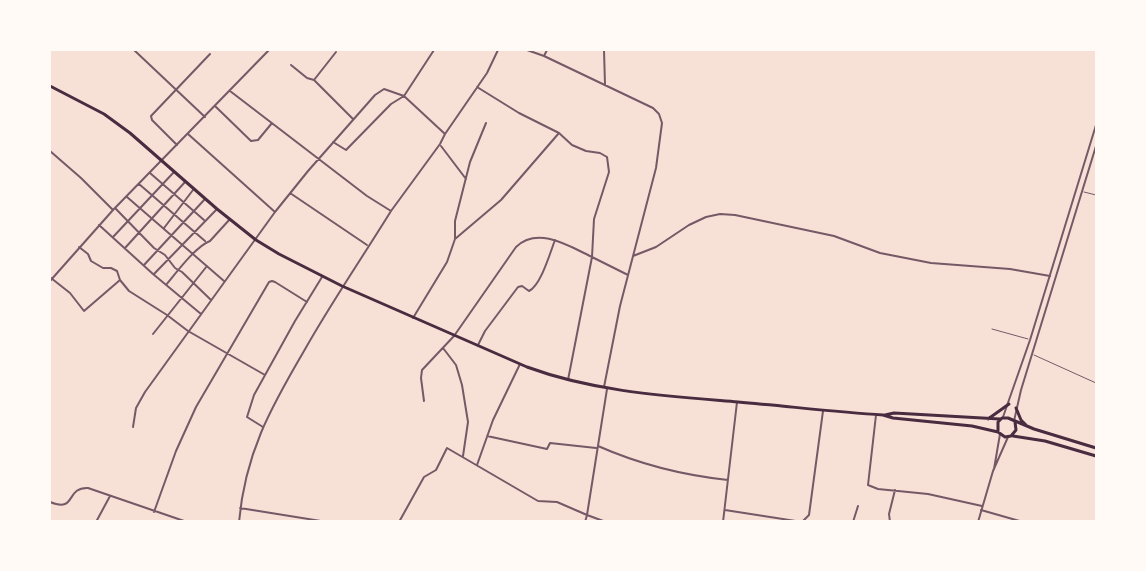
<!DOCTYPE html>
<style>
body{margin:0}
#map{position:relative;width:1146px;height:571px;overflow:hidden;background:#f7e1d7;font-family:Signika,sans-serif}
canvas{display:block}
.frame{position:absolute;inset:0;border:51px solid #fffaf5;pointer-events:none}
</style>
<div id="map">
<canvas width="1146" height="571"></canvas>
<div class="frame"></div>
</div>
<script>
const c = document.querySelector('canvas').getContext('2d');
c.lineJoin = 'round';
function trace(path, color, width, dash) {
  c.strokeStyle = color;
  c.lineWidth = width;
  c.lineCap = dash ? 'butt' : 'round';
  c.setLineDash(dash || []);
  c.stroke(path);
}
trace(new Path2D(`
 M1084 192 1096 195
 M992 329 1028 339
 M1034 355 1096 383`), '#755966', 1);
trace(new Path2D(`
 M134 50 205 117
 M527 50 544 56
 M547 50 544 56 653 108 659 114 662 123 656 168 620 306 604 387
 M604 50 605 85
 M336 52 314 80 353 119
 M291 65 307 78 314 80
 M477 87 519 113 559 133 572 145 586 151 600 153 607 157 609 172 594 219 592 257 628 275
 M230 91 367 196 391 211C362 258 331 303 304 351 270 409 245 454 239 522
 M215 106 251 141 258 140 272 123
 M188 134 275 212
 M333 142 346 150 391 104 404 96 434 50
 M177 145 152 120 151 116 210 54
 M441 146 466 179
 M50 151 81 178 113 210
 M150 173 204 220
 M139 184 205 241
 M290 193 367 245
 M127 197 224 281
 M115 208 154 248 165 255 175 268 182 272 211 300
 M391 211 440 144 445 134 487 73 498 50
 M99 225 153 274 201 314
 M164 228 193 190
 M113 237 174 172
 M455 239 501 200 559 133
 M79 247 88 254 91 261 103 268H111L117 271 120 280 129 291 167 315 188 331 265 375
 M125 248 185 182
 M633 256 656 247 689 225 706 217 720 214 735 215 834 236 880 253 931 263 1010 269 1050 276
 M144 265 205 199
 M154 274 217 209
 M51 278 70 293 84 311 120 280
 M50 281 113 210 269 50
 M166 285C176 273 196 246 210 241L230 219
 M413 318 447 262 455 239V221L470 162 486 123
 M153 334 207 266
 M478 345 485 331 518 287 522 286 529 291C541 285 550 253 555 240
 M443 348 456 365 462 385 468 422 463 456
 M424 401 421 378 422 370 454 336 516 247C538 226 569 246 592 257L568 380
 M876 415 868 485 878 489 928 494 982 506
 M133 427 136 408 145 392 275 212 308 171 375 95 384 89 404 96 445 134
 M263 427 247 417 254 395 295 321 322 277
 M487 436 547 449 550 443 596 448
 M598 446C641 465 681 475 728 480
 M477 465 493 420 520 364
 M50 502C77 513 65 487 88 488L187 522
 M240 508 327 522
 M725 510 802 522
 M981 510 1023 522
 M154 512 176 451 196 407 269 282 272 281 275 282 307 302
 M96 522 110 496
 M399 522 424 477 436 470 447 448 538 501 557 502 587 515 585 522
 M606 522 587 515 607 389
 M723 522 737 402
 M802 522 809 515 823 411
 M853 522 858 506
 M890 522 889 514 895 490`), '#755966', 2);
trace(new Path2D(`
 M1003 417 1030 340 1096 125
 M1014 421 1021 390 1096 146
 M994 469 1000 434
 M978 522 993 471 1008 437`), '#755966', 2);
trace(new Path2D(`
 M50 86 104 114 130 133 217 209 256 240 279 254 342 286 527 367C595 392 666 396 738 402 786 406 835 412 883 415L893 418 972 426 998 432
 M1016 408 1021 420 1026 425
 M885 415 894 413 1000 419
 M988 419 1009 404
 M1015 422 1016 430 1011 436 1005 437 998 432V422L1002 418H1008L1034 429 1096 448
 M1013 436 1045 441 1096 456`), '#4a2c40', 3);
</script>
